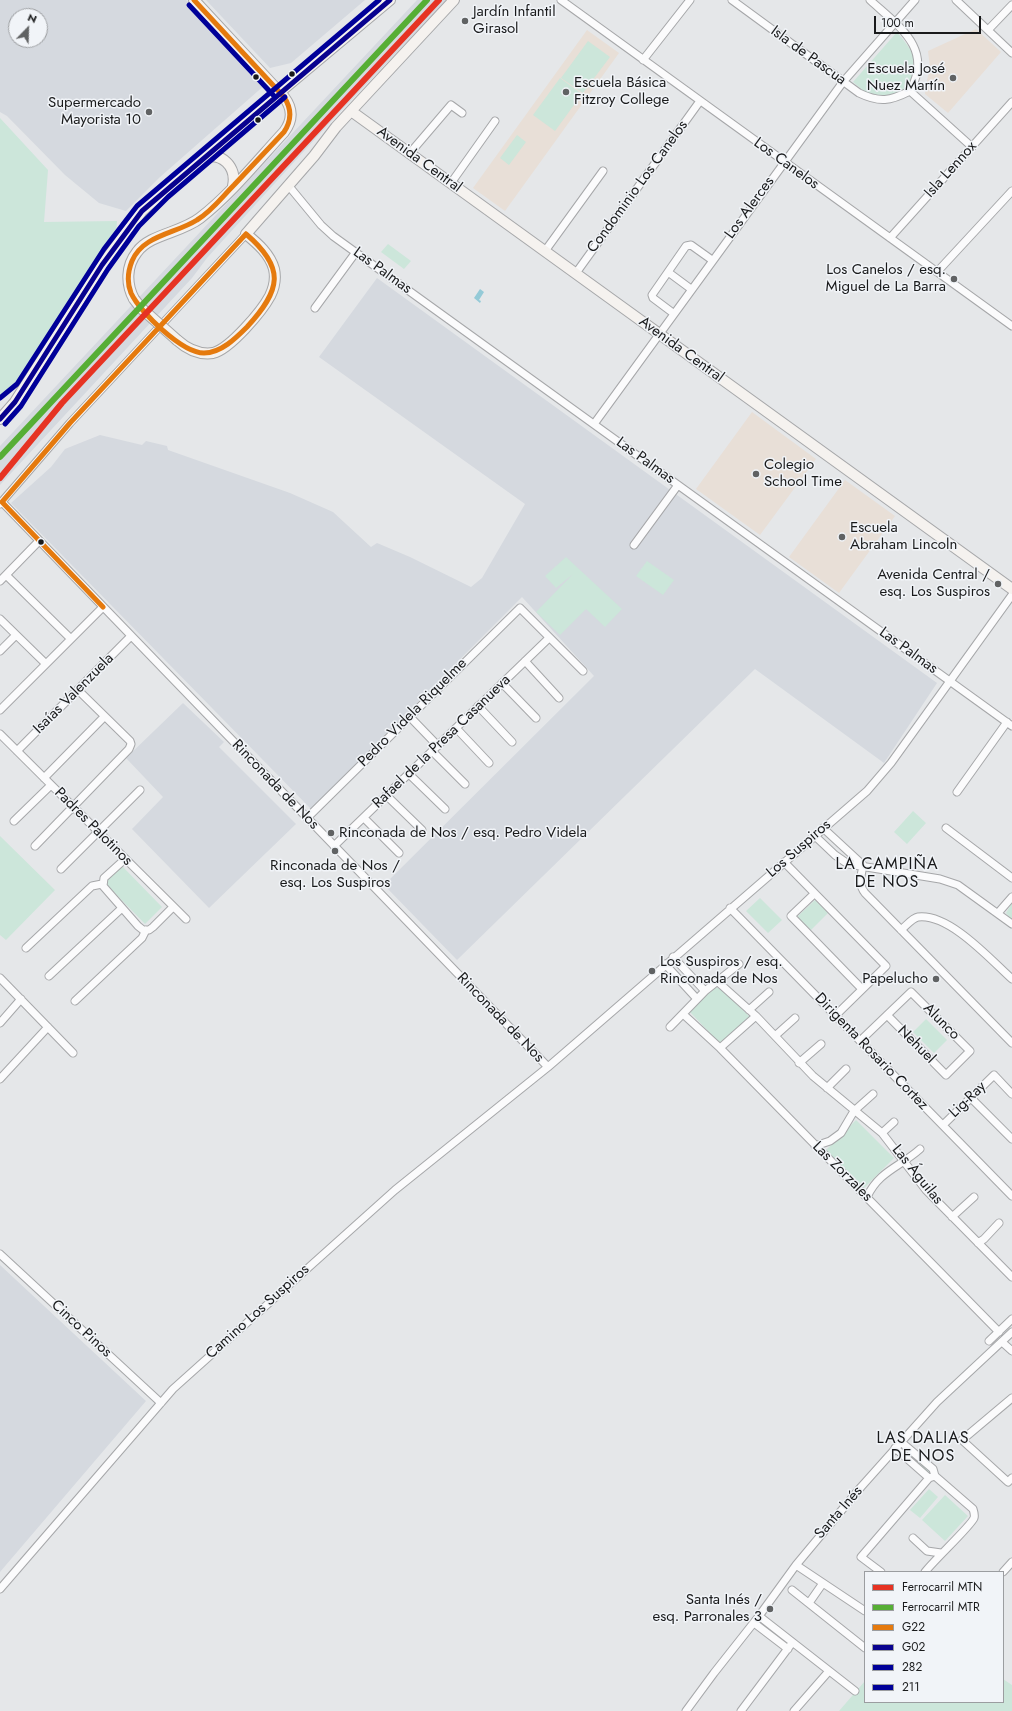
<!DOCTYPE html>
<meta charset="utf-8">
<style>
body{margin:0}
#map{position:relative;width:1012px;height:1711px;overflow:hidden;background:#e5e7e9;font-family:Jost,sans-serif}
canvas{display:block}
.legend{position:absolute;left:864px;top:1571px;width:140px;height:132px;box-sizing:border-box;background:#f1f4f8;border:1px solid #9b9da0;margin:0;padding:5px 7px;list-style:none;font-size:12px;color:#191a1b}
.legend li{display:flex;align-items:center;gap:8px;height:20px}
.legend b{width:20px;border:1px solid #9b9da0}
.north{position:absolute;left:8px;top:8px;width:40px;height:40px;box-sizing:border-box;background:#f1f4f8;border:1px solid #9b9da0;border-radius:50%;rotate:23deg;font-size:11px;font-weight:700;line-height:16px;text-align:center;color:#191a1b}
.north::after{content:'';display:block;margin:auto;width:14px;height:18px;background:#606263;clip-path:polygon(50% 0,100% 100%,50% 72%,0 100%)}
.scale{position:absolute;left:874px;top:16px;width:107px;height:18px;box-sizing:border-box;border:2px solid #191a1b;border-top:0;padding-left:5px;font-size:12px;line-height:14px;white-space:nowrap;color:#191a1b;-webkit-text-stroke:3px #f1f4f8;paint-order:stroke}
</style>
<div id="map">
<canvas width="1012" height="1711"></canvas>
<ul class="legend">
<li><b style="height:5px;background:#e63323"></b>Ferrocarril MTN</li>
<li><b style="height:5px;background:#56ae35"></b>Ferrocarril MTR</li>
<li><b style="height:5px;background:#e57a0e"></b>G22</li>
<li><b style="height:5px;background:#09028f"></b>G02</li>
<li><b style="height:5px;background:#009"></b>282</li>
<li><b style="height:5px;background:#009"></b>211</li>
</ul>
<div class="north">N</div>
<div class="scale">100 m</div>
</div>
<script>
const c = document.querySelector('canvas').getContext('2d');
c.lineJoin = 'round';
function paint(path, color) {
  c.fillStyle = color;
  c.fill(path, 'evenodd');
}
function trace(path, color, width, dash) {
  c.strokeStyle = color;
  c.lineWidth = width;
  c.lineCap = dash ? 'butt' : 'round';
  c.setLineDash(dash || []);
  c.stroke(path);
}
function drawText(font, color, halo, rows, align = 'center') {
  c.font = font + ' Jost,sans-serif';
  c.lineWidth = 3;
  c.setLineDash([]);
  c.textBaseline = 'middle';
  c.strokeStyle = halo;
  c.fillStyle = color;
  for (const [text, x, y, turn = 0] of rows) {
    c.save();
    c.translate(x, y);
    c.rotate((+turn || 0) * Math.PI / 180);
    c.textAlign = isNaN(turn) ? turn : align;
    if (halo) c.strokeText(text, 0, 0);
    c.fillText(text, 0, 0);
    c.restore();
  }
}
paint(new Path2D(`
 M0 0H186L266 84 160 177 126 211 99 203 65 175 7 116 0 112ZM16 16H40V40H16Z
 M206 0H365L291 63 270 68Z
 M417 0H447L334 118 207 258 192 278 0 485V446Z
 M377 278 937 683 884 763 755 669 457 960 384 885 594 676 522 597 311 809 11 503 51 467 65 449 100 435 142 445 146 441 167 446 168 450 290 493 333 512 371 547 377 543 410 557 471 587 482 578 525 504 319 357Z
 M183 703 224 742 219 747 296 824 209 908 132 829 163 797 126 758Z
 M0 1265 146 1401 0 1572Z`), '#d5d9df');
paint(new Path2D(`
 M976 29 1001 52 948 113 925 94V88L930 68 928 51Z
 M587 30 619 53 505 211 473 188Z
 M752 412 816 459 760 535 696 489Z
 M845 480 895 516 839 593 789 557Z`), '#e8dfd7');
paint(new Path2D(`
 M897 32C903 40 911 48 914 58 920 79 901 101 880 98 869 96 860 88 853 82Z
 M588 41 610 57 583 93 561 78Z
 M560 78 582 94 555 131 533 115Z
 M0 118 48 170 44 222 117 221 116 234 22 375 0 400Z
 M517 135 526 142 509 165 500 158Z
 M388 244 411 261 404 269 381 252Z
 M566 557 622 609 605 627 586 609 560 635 536 612 573 574 556 588 545 576Z
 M647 561 674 580 663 595 636 576Z
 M913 811 926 823 907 844 894 832Z
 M0 836 55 890 6 940 0 935Z
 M122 866 162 907 145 924 105 883Z
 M760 898 782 920 768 933 746 911Z
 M815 900 828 913 811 930 797 917Z
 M1012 903V920L1006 913Z
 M715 988H720L750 1017 720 1044 690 1012 692 1008Z
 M926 1019 947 1040 934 1053 913 1032Z
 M856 1120 894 1158 864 1188 826 1150Z
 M906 1448 932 1469 933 1475 929 1477 902 1451Z
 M929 1489 938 1497 920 1518 910 1510Z
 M945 1495 968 1516 945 1541 922 1520Z
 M1003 1679 1012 1685V1711H839L865 1681V1702H1003Z`), '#cce6da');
paint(new Path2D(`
 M480 289 484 292 479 300 481 301 480 303 474 298Z`), '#94cad7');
const street = new Path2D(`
 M561 0 1012 326
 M732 0 859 93C880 103 890 101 910 91
 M870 0C898 26 934 48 910 91
 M956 0 1012 53
 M988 30 1012 5
 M643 60 690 0
 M910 91 972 147
 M410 153 451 105 462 113
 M451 183 495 121
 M288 185 321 225 333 236 1012 726
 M890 238 1012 102
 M545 251 603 171
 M668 272 691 289
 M937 272 1012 191
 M576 273 700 101
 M315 308 356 252
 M673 313 653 298 652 295 686 246 691 245 712 260
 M594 424 843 82 915 0
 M2 502 548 1067
 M0 504 70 423 246 234
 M634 545 678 485
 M6 575 71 639
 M0 581 39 541
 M0 619 46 664
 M0 651 16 635
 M525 661 559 698
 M502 683 536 718
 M478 706 512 742
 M0 710 103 607
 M410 717 438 746
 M456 728 489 763
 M0 734 186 919
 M17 751 131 636
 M432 751 465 784
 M409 774 445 809
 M44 778 104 717
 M957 792 1007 722
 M387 796 422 830
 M307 818 520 608 583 671
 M364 818 399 853
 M14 821 51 785
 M823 828 863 865
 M946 828 1012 878
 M815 836 835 855 848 864 940 879 958 885 1012 924
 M35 846 129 749 131 744 130 741 78 690
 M334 846 549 638
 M125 859 104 878 103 886 138 926 143 930H149L153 927 173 907
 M784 862 886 966 835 1016
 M863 865C861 877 858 884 865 893L1012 1043
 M61 869 140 790
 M814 894 791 916 862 989
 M730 908 1012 1196
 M998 913 1012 897
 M901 930C906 926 912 918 918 917 949 913 990 959 1012 979
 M26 948 92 886 102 884
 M673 957 705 991
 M665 964 697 999
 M49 976 122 908
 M0 978 73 1053
 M718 982 756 1016 813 1076 882 1133 926 1190 1012 1277
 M75 1001 142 938 146 930
 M749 1010 769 992
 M683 1014 720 1048 999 1332
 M0 1023 21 999
 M670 1027 705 991 739 964
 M775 1036 795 1018
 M860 1041 911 992 970 1051 946 1075 887 1015
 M720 1048 756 1016
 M799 1063 821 1044
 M0 1079 48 1027
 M827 1088 846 1069
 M971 1098 1012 1139
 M943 1125 994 1075 1012 1094
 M882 1133 894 1122
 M815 1146 830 1141 841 1133 854 1111 873 1094
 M867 1197C879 1171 900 1167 920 1149
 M952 1217 974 1197
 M978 1243 984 1239 999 1223
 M0 1254 161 1403
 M989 1341 1012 1319
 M1002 1342 1012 1351
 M1012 1398 962 1440 1008 1482 1012 1478
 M901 1442 933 1469 935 1476 973 1509C974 1512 975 1515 974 1518 971 1526 934 1560 925 1572
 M895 1448 929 1478
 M913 1538 927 1551 941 1553
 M796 1565 865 1611
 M881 1572 861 1557 929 1478 935 1476
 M1003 1572 1012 1562
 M0 1589 173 1389 395 1190 548 1067 867 791 891 763 1012 595
 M792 1590 865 1648
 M809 1603 823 1583
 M759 1616 855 1691
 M754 1623 788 1649
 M686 1711 714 1673 759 1616 796 1565 861 1487 937 1402 1012 1332
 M741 1711 792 1643
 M794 1711 829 1671`);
const secondary = new Path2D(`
 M351 111 1012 589
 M202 158C222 151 237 167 233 186
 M134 299C126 284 126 266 137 252 150 234 181 233 200 218 230 195 258 160 284 132 293 120 293 109 284 97L194 0
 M177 340C187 349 199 355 213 353 230 349 262 311 270 296 274 288 276 278 274 269 270 254 257 243 246 234L314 156 336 127 454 0
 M0 419 15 402 102 265 142 211 280 92 390 0`);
trace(street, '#a6a7a9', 9);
trace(secondary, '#a6a7a9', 12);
trace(street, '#fbfbfc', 7);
trace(secondary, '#f5f2ef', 10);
const secondaryBridge = new Path2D(`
 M134 299 141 308 177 340`);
trace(secondaryBridge, '#a6a7a9', 12, []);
trace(secondaryBridge, '#f5f2ef', 10);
trace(new Path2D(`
 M194 0 284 97C292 109 292 120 284 132 267 150 251 167 234 185 222 197 212 211 197 220 175 234 143 235 132 261 128 271 127 283 131 293 140 312 182 353 204 353 221 353 236 338 247 327 281 290 286 268 246 234
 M2 502 70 423 246 234
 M2 502 103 607`), '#e57a0e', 5);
trace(new Path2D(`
 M0 419 15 402 102 265 142 211 390 0`), '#09028f', 5);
trace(new Path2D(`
 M189 5 275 97
 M5 424 21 406 108 269 139 226 168 197 285 97`), '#009', 5);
trace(new Path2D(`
 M0 398 17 384 104 249 137 206 379 0`), '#009', 5);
trace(new Path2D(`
 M0 478 62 403 439 0`), '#e63323', 6);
trace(new Path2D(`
 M0 457 427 0`), '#56ae35', 6);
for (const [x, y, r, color] of [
 [465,21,4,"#606263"],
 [292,74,3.5,"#191a1b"],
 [256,77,3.5,"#191a1b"],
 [953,78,4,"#606263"],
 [566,92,4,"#606263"],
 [149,112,4,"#606263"],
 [258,120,3.5,"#191a1b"],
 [954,279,4,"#606263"],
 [756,474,4,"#606263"],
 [842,537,4,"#606263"],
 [41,542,3.5,"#191a1b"],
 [998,584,4,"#606263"],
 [331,833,4,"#606263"],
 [335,851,4,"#606263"],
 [652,971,4,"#606263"],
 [936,979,4,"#606263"],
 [770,1609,4,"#606263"]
]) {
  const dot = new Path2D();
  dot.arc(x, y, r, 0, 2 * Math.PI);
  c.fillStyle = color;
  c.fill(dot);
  trace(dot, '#f1f4f8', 1.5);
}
drawText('15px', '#191a1b', '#f1f4f8', [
 ["Jardín Infantil",473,12],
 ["Girasol",473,29],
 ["Escuela José",945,69,"right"],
 ["Nuez Martín",945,86,"right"],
 ["Escuela Básica",574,83],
 ["Fitzroy College",574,100],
 ["Supermercado",141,103,"right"],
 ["Mayorista 10",141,120,"right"],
 ["Los Canelos / esq.",946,270,"right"],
 ["Miguel de La Barra",946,287,"right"],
 ["Colegio",764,465],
 ["School Time",764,482],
 ["Escuela",850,528],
 ["Abraham Lincoln",850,545],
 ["Avenida Central /",990,575,"right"],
 ["esq. Los Suspiros",990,592,"right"],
 ["Rinconada de Nos / esq. Pedro Videla",339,833],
 ["Rinconada de Nos /",335,866,"center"],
 ["esq. Los Suspiros",335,883,"center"],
 ["Los Suspiros / esq.",660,962],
 ["Rinconada de Nos",660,979],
 ["Papelucho",928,979,"right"],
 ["Santa Inés /",762,1600,"right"],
 ["esq. Parronales 3",762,1617,"right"]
], 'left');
drawText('15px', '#191a1b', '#f1f4f8', [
 ["Isla de Pascua",808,56,36],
 ["Avenida Central",419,160,36],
 ["Los Canelos",786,164,36],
 ["Isla Lennox",951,170,-48],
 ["Condominio Los Canelos",638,187,-54],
 ["Los Alerces",750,208,-54],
 ["Las Palmas",382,271,36],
 ["Avenida Central",681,350,36],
 ["Las Palmas",645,461,36],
 ["Las Palmas",908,651,36],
 ["Isaías Valenzuela",74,694,-45],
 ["Pedro Videla Riquelme",413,713,-45],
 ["Rafael de la Presa Casanueva",442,742,-44],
 ["Rinconada de Nos",275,785,46],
 ["Padres Palotinos",93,827,45],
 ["Los Suspiros",799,849,-41],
 ["Rinconada de Nos",500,1018,46],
 ["Alunco",941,1022,45],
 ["Nehuel",916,1045,45],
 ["Dirigenta Rosario Cortez",871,1052,46],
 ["Lig-Ray",968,1100,-44],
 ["Las Zorzales",842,1172,45],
 ["Las Águilas",917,1175,51],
 ["Camino Los Suspiros",258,1312,-42],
 ["Cinco Pinos",81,1329,43],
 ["Santa Inés",839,1513,-49]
]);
c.letterSpacing = '1px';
drawText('16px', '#191a1b', '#f1f4f8', [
 ["LA CAMPIÑA",887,865],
 ["DE NOS",887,883],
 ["LAS DALIAS",923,1439],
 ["DE NOS",923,1457]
]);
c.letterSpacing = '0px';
</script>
